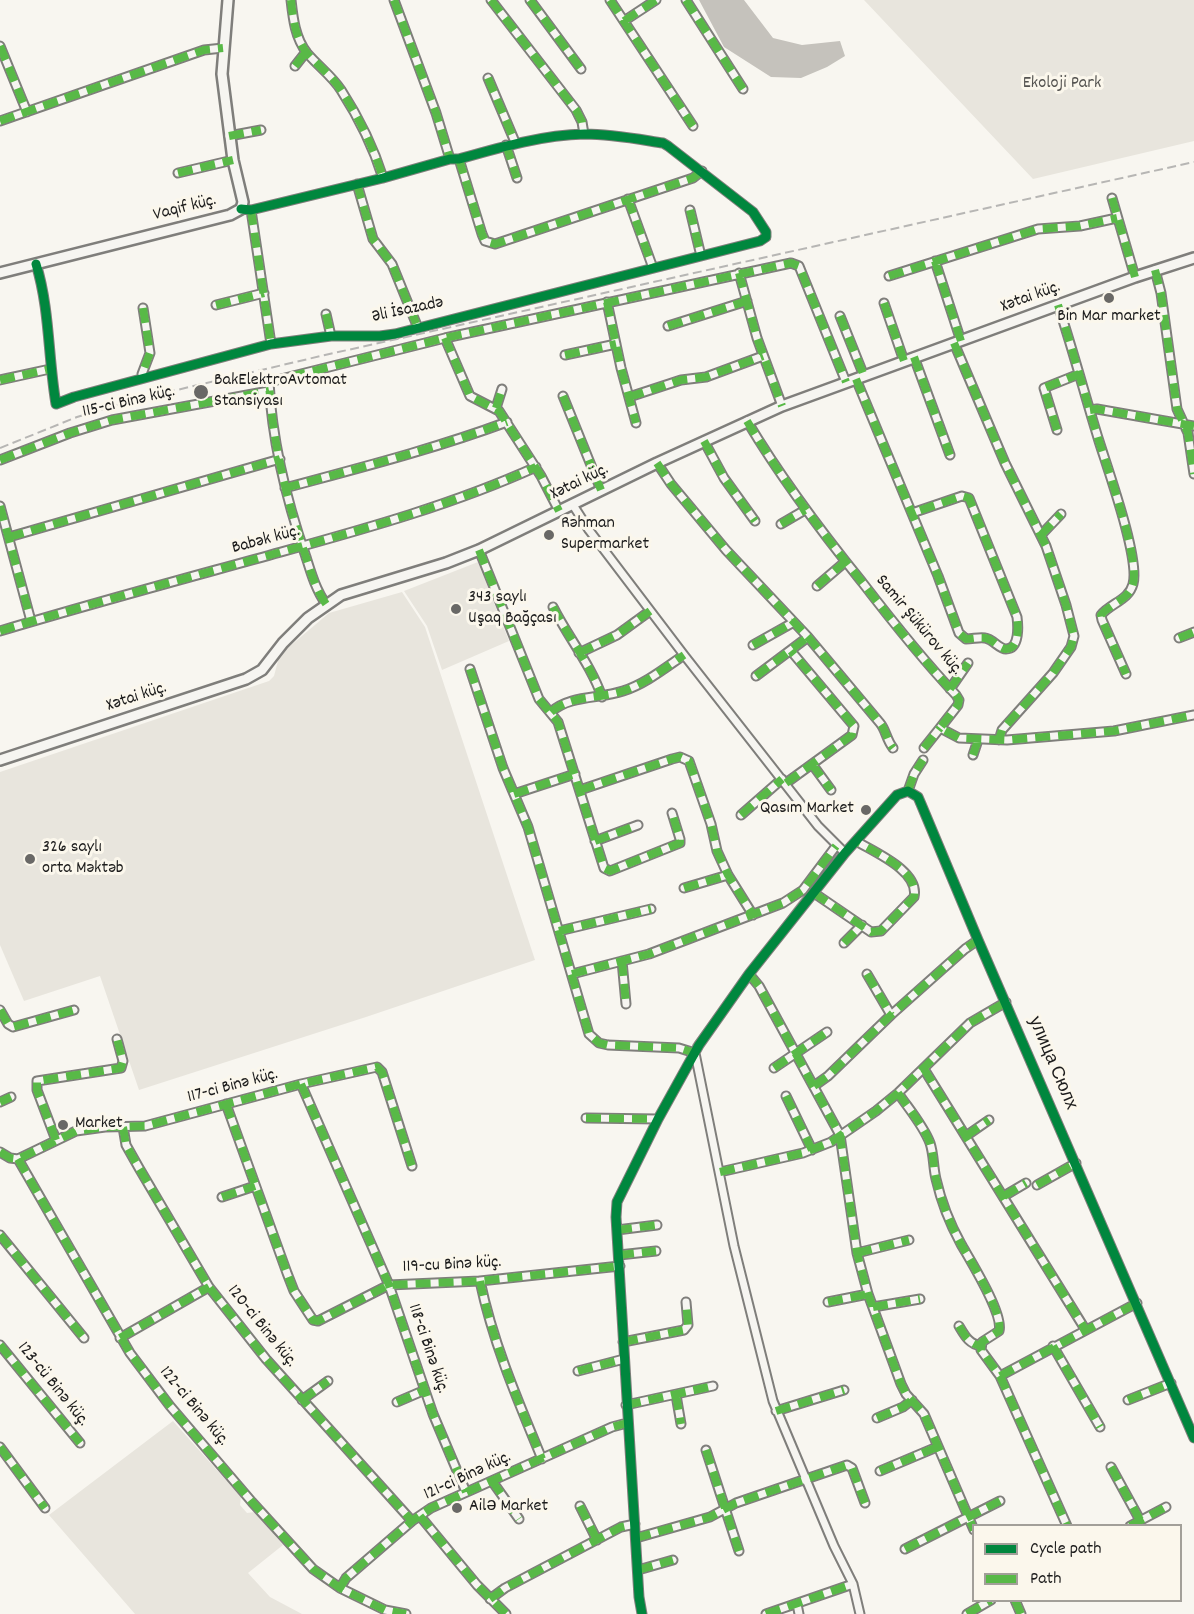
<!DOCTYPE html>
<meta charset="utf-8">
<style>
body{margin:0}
#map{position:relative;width:1194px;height:1614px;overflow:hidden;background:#f8f6f0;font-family:Dekko,sans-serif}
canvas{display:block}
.legend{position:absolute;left:972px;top:1524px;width:210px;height:78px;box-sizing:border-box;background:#fbf7ec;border:2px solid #a29f99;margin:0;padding:8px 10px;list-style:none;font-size:18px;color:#1c1c1c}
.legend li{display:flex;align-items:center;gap:12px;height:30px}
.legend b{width:30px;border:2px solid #a29f99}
</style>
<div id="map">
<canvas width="1194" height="1614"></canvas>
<ul class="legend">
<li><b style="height:8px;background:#00873e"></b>Cycle path</li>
<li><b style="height:8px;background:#58b947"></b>Path</li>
</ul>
</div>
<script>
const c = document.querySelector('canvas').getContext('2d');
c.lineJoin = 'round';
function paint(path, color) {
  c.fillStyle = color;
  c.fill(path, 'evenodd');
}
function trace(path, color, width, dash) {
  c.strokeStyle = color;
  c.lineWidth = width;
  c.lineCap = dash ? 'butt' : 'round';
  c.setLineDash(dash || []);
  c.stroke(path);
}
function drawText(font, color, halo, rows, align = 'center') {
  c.font = font + ' Dekko,sans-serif';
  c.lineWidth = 6;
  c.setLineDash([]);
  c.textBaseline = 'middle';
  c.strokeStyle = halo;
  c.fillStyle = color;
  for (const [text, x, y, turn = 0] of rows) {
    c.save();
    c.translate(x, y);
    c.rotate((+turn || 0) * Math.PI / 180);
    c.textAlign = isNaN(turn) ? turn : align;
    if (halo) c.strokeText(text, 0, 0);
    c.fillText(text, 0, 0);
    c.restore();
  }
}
paint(new Path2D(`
 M864 0H1194V141L1033 179Z
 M478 562 509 641 442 670 427 626 404 591Z
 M402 592 425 627 535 960 366 1017 139 1090 100 976 24 1001 0 945V772L269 681 274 676 279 657 283 652 329 613Z
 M173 1421 241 1497 240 1505 247 1513 255 1512 283 1545 248 1573 270 1597 302 1614H135L49 1515Z`), '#e8e5dd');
paint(new Path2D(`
 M699 0H744L773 38 802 45 840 41 845 56 827 67 801 78 771 77 724 47Z`), '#c5c2bc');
trace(new Path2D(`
 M768 944 837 852
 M693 1045 727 999`), '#c5c2bc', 2);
const minor = new Path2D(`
 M291 0C293 18 295 38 307 53 318 66 332 76 341 90 359 118 373 146 383 178
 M394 0 436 113 450 159
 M491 0 576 110 582 122 584 134
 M530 0 581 69
 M610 0 693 126
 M686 0 743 89
 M624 21 656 0
 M0 46 27 112
 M295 66 306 52
 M488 78 515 142
 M0 121 204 50 223 48
 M229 136 261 130
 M506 145 517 178
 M459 159 482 234 485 241 495 244 693 178 702 171
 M178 173 233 160
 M357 184 373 239 392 264 418 328
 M1112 198 1135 277
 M628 199 653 268
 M251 210 271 344
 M690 210 701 256
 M935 261 961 341
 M36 264C50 309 48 358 56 404L74 397 271 344 331 336H380L395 334 760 241 766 237V232L753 212 668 146 663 143C637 139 611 134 585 134 542 135 501 147 459 159H450L383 178 251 210 241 209
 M1155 270 1161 293 1177 409 1188 433 1194 474
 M739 273 757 338 782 406
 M889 276 1038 229 1080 226 1117 218
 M607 302 621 368 636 423
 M884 303 904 361
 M216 305 264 293
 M1058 305C1073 350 1085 396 1099 441 1108 470 1140 559 1133 584 1129 600 1111 603 1101 615L1102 620 1126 674
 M143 308 150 353 142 374 143 378
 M326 314 331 336
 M840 316 864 376
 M668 326 747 301
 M445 338 470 396 499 411 541 476 559 511
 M954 343 1005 463 1046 546 1066 605 1074 636 1071 647 1053 673 1002 730 999 740
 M565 355 616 344
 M914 357 950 455
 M856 379 938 576 959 633 966 639C973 639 979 637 985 638 993 639 999 649 1006 649 1020 649 1018 625 1017 617L969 498 962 496 912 513
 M0 380 50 369
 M563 396 601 490
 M629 397 681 380 706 377 763 356
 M496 408 502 389
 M1090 410 1097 409 1194 426
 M747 421C781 478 820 530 862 582 892 621 922 659 956 695L959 700 958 705 940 728 959 738 1007 740 1114 731 1194 715
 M1057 430 1044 388 1079 374
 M704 441 724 478 755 521
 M0 460 70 433 112 420 269 391
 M657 463 671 484 726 550 808 637 880 723C886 730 886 739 893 748
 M285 488C359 468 434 449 507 422
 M573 505 589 530 684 655 818 826 845 853
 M0 506 31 621
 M781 524 805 510
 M1041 535 1061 514
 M9 537 280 459
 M479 550 539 699 558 722 604 868 610 871 680 843V839L672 813
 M817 586 845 562
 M326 604C316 590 311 573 306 557 287 502 272 440 269 382L445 338 791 263 799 266 846 382
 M553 607C568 637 591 665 602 697
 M0 631C93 603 187 578 281 552 368 528 454 504 536 467
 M1179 638 1194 632
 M753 645 794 622
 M579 653 617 635 650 611
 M470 669 503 768 528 827 589 1034 599 1043 608 1045 679 1048 695 1053
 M756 676 808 637
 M950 689 968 663
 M551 712C570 695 599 699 623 691 645 684 665 668 684 655
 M924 748 940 728
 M973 755 978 740
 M812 764 831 790
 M786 783 852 735 854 726 791 651
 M580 790 672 759 680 757 689 761 711 824 717 851 728 875 753 915
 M908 791 914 774 923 760
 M514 794 575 774
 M741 815 782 779
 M595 841 638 825
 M684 888 728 875
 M814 893 871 932 881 931 914 897C920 871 874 852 856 841
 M559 931 651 909
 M844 943 862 925
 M622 961 626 1004
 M572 974 649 954 783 903 803 890 836 846
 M749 974 759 986 840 1135 857 1253 868 1294 901 1384 906 1394 924 1414 974 1530
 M867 974 891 1015
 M0 1010 8 1024 13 1027 74 1010
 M695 1053 734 1246 773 1401 834 1546 853 1584 860 1614
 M774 1068 827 1032
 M924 1069 1085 1329
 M301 1084 389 1285 433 1414 466 1492
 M814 1086 828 1076 891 1015 965 949 978 940
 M898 1093C909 1109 923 1125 930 1143 934 1155 933 1167 936 1179 941 1201 950 1224 961 1244 970 1260 1004 1314 999 1331L982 1342 981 1350 1000 1376 1067 1526
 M786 1096 812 1150
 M0 1102 11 1097
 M226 1104 287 1273 294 1291 313 1320 318 1321 389 1285 480 1281 620 1266
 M586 1118 658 1119
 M123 1127 126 1145 139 1168 209 1287 266 1359 412 1521
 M966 1136 989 1120
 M56 1140 37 1090V1081L121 1068 123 1061 117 1039
 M0 1152 10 1158 18 1159 76 1131 105 1127 145 1126 301 1084 377 1067 382 1072 412 1166
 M18 1159 130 1353 170 1406 252 1502 313 1569 340 1588 385 1610 406 1614
 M720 1172 803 1153 831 1142 876 1111 898 1093 970 1023 1006 1002
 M1037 1185 1076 1163
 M1004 1196 1026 1183
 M222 1197 255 1186
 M617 1230 657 1225
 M0 1235 84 1338
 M857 1253 909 1240
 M619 1255 656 1251
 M480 1281C493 1343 518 1401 542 1459
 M828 1302 868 1294
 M873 1307 920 1299
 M959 1326C965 1336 969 1344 981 1346
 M120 1338 209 1287
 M623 1342 684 1330 688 1325 686 1302
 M0 1345 80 1443
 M1053 1346 1100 1427
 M578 1371 624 1359
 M1000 1376 1137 1303
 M676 1395 681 1424
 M302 1400 328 1381
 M1128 1400 1171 1383
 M397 1402 425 1390
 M626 1405 713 1386
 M776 1411 844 1390
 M877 1418 903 1407 912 1400
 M0 1447 45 1508
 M706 1450 739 1551
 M1111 1467 1140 1520
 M880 1471 937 1447
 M492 1481 519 1519
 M580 1506 597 1540
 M420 1516 477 1585 506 1614
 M1130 1526 1166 1507
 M636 1538 710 1517 736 1503 847 1465 852 1468 865 1503
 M905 1549 1000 1501
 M638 1570 673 1560
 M340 1588 346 1578 412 1521 431 1508 612 1427 627 1423
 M490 1599 505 1588 621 1527 635 1524
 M1015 1600 1021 1614
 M797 1604 799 1614
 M642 1614 639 1597 616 1217 617 1202 658 1119 699 1045 749 974 845 853 897 795 908 791 918 797 921 804 978 940 1194 1438
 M766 1614 853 1584
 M967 1614 991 1600`);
const tertiary = new Path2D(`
 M0 273 230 215 241 209 243 202 233 160 222 74 228 0
 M0 760 246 679 262 670 283 643 308 618 341 595 446 563 479 550 657 463 782 406 1135 277 1194 258`);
trace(minor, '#7f7e7b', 11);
trace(tertiary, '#7f7e7b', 14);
trace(minor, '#f6f5f1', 7);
trace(tertiary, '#f6f5f1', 9);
trace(new Path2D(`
 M0 448 77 417 126 402 325 355 1194 162`), '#b7b6b4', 2, [9, 4.5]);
trace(new Path2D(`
 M291 0C293 18 295 38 307 53 318 66 332 76 341 90 359 118 373 146 383 178
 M394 0 436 113 450 159
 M491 0 576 110 582 122 584 134
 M530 0 581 69
 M610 0 693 126
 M686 0 743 89
 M624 21 656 0
 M0 46 27 112
 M295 66 306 52
 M488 78 515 142
 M0 121 204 50 223 48
 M229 136 261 130
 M506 145 517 178
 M459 159 482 234 485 241 495 244 693 178 702 171
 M178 173 233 160
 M357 184 373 239 392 264 418 328
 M1112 198 1135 277
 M628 199 653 268
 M251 210 271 344
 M690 210 701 256
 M935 261 961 341
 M1155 270 1161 293 1177 409 1188 433 1194 474
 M739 273 757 338 782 406
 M889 276 1038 229 1080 226 1117 218
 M607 302 621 368 636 423
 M884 303 904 361
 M216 305 264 293
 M1058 305C1073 350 1085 396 1099 441 1108 470 1140 559 1133 584 1129 600 1111 603 1101 615L1102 620 1126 674
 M143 308 150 353 142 374 143 378
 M326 314 331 336
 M840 316 864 376
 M668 326 747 301
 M445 338 470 396 499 411 541 476 559 511
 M954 343 1005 463 1046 546 1066 605 1074 636 1071 647 1053 673 1002 730 999 740
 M565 355 616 344
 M914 357 950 455
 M856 379 938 576 959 633 966 639C973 639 979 637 985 638 993 639 999 649 1006 649 1020 649 1018 625 1017 617L969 498 962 496 912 513
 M0 380 50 369
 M563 396 601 490
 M629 397 681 380 706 377 763 356
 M496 408 502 389
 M1090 410 1097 409 1194 426
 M747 421C781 478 820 530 862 582 892 621 922 659 956 695L959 700 958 705 940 728 959 738 1007 740 1114 731 1194 715
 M1057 430 1044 388 1079 374
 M704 441 724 478 755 521
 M0 460 70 433 112 420 269 391
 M657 463 671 484 726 550 808 637 880 723C886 730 886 739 893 748
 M285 488C359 468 434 449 507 422
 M0 506 31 621
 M781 524 805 510
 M1041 535 1061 514
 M9 537 280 459
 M479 550 539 699 558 722 604 868 610 871 680 843V839L672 813
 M817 586 845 562
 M326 604C316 590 311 573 306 557 287 502 272 440 269 382L445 338 791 263 799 266 846 382
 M553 607C568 637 591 665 602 697
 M0 631C93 603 187 578 281 552 368 528 454 504 536 467
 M1179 638 1194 632
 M753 645 794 622
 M579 653 617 635 650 611
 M470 669 503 768 528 827 589 1034 599 1043 608 1045 679 1048 695 1053 694 1055
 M756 676 808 637
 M950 689 968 663
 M551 712C570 695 599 699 623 691 645 684 665 668 684 655
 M924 748 940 728
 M973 755 978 740
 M812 764 831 790
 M786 783 852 735 854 726 791 651
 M580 790 672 759 680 757 689 761 711 824 717 851 728 875 753 915
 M908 791 914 774 923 760
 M514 794 575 774
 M741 815 782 779
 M595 841 638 825
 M684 888 728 875
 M814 893 871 932 881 931 914 897C920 871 874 852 856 841
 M559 931 651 909
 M844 943 862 925
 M622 961 626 1004
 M572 974 649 954 783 903 803 890 836 846
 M749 974 759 986 840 1135 857 1253 868 1294 901 1384 906 1394 924 1414 974 1530
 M867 974 891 1015
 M0 1010 8 1024 13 1027 74 1010
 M774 1068 827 1032
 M924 1069 1085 1329
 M301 1084 389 1285 433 1414 466 1492
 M814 1086 828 1076 891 1015 965 949 978 940
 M898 1093C909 1109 923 1125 930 1143 934 1155 933 1167 936 1179 941 1201 950 1224 961 1244 970 1260 1004 1314 999 1331L982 1342 981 1350 1000 1376 1067 1526
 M786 1096 812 1150
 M0 1102 11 1097
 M226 1104 287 1273 294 1291 313 1320 318 1321 389 1285 480 1281 620 1266
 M586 1118 658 1119
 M123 1127 126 1145 139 1168 209 1287 266 1359 412 1521
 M966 1136 989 1120
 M56 1140 37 1090V1081L121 1068 123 1061 117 1039
 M0 1152 10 1158 18 1159 76 1131 105 1127 145 1126 301 1084 377 1067 382 1072 412 1166
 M18 1159 130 1353 170 1406 252 1502 313 1569 340 1588 385 1610 406 1614
 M720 1172 803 1153 831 1142 876 1111 898 1093 970 1023 1006 1002
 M1037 1185 1076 1163
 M1004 1196 1026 1183
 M222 1197 255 1186
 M617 1230 657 1225
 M0 1235 84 1338
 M857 1253 909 1240
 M619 1255 656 1251
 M480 1281C493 1343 518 1401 542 1459
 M828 1302 868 1294
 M873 1307 920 1299
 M959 1326C965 1336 969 1344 981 1346
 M120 1338 209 1287
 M623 1342 684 1330 688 1325 686 1302
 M0 1345 80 1443
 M1053 1346 1100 1427
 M578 1371 624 1359
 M1000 1376 1137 1303
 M676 1395 681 1424
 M302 1400 328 1381
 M1128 1400 1171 1383
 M397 1402 425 1390
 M626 1405 713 1386
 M776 1411 844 1390
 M877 1418 903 1407 912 1400
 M0 1447 45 1508
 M706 1450 739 1551
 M1111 1467 1140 1520
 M880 1471 937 1447
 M492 1481 519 1519
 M580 1506 597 1540
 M420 1516 477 1585 506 1614
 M1130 1526 1166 1507
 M636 1538 710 1517 736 1503 847 1465 852 1468 865 1503
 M905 1549 1000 1501
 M638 1570 673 1560
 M340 1588 346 1578 412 1521 431 1508 612 1427 627 1423
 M490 1599 505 1588 621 1527 635 1524
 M1015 1600 1021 1614
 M766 1614 853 1584
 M967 1614 991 1600`), '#58b947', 8, [15, 8]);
trace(new Path2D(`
 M36 264C50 309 48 358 56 404L74 397 271 344 331 336H380L395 334 760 241 766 237V232L753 212 668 146 663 143C637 139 611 134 585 134 542 135 501 147 459 159H450L383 178 251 210 241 209
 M642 1614 639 1597 616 1217 617 1202 658 1119 699 1045 749 974 845 853 897 795 908 791 918 797 921 804 978 940 1194 1438`), '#00873e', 9);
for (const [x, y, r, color] of [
 [1109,298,6,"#696866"],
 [201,392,8,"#696866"],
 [549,535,6,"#696866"],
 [456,609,6,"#696866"],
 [866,810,6,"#696866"],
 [30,859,6,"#696866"],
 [63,1125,6,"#696866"],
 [457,1508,6,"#696866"]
]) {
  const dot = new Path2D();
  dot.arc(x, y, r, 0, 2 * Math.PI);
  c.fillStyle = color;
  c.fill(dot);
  trace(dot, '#fbf7ec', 2);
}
drawText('18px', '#555451', '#fbf7ec', [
 ["Ekoloji Park",1062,85]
]);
drawText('18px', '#1c1c1c', '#fbf7ec', [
 ["Vaqif küç.",185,209,-14],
 ["Xətai küç.",1031,298,-20],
 ["Əli İsazadə",408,311,-12],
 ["115-ci Binə küç.",129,403,-13],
 ["Xətai küç.",580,483,-26],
 ["Babək küç.",266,541,-15],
 ["Samir Şükürov küç.",918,626,50],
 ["Xətai küç.",137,698,-18],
 ["улица Сюлх",1051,1064,67],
 ["117-ci Binə küç.",233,1087,-15],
 ["119-cu Binə küç.",452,1266,-3],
 ["120-ci Binə küç.",261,1327,51],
 ["118-ci Binə küç.",427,1349,71],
 ["123-cü Binə küç.",52,1385,51],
 ["122-ci Binə küç.",193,1407,50],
 ["121-ci Binə küç.",468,1477,-25]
]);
drawText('18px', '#1c1c1c', '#fbf7ec', [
 ["Bin Mar market",1109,318,"center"],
 ["BakElektroAvtomat",214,382],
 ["Stansiyası",214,403],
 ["Rəhman",561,525],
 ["Supermarket",561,546],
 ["343 saylı",468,599],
 ["Uşaq Bağçası",468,620],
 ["Qasım Market",854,810,"right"],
 ["326 saylı",42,849],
 ["orta Məktəb",42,870],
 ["Market",75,1125],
 ["Ailә Market",469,1508]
], 'left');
</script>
